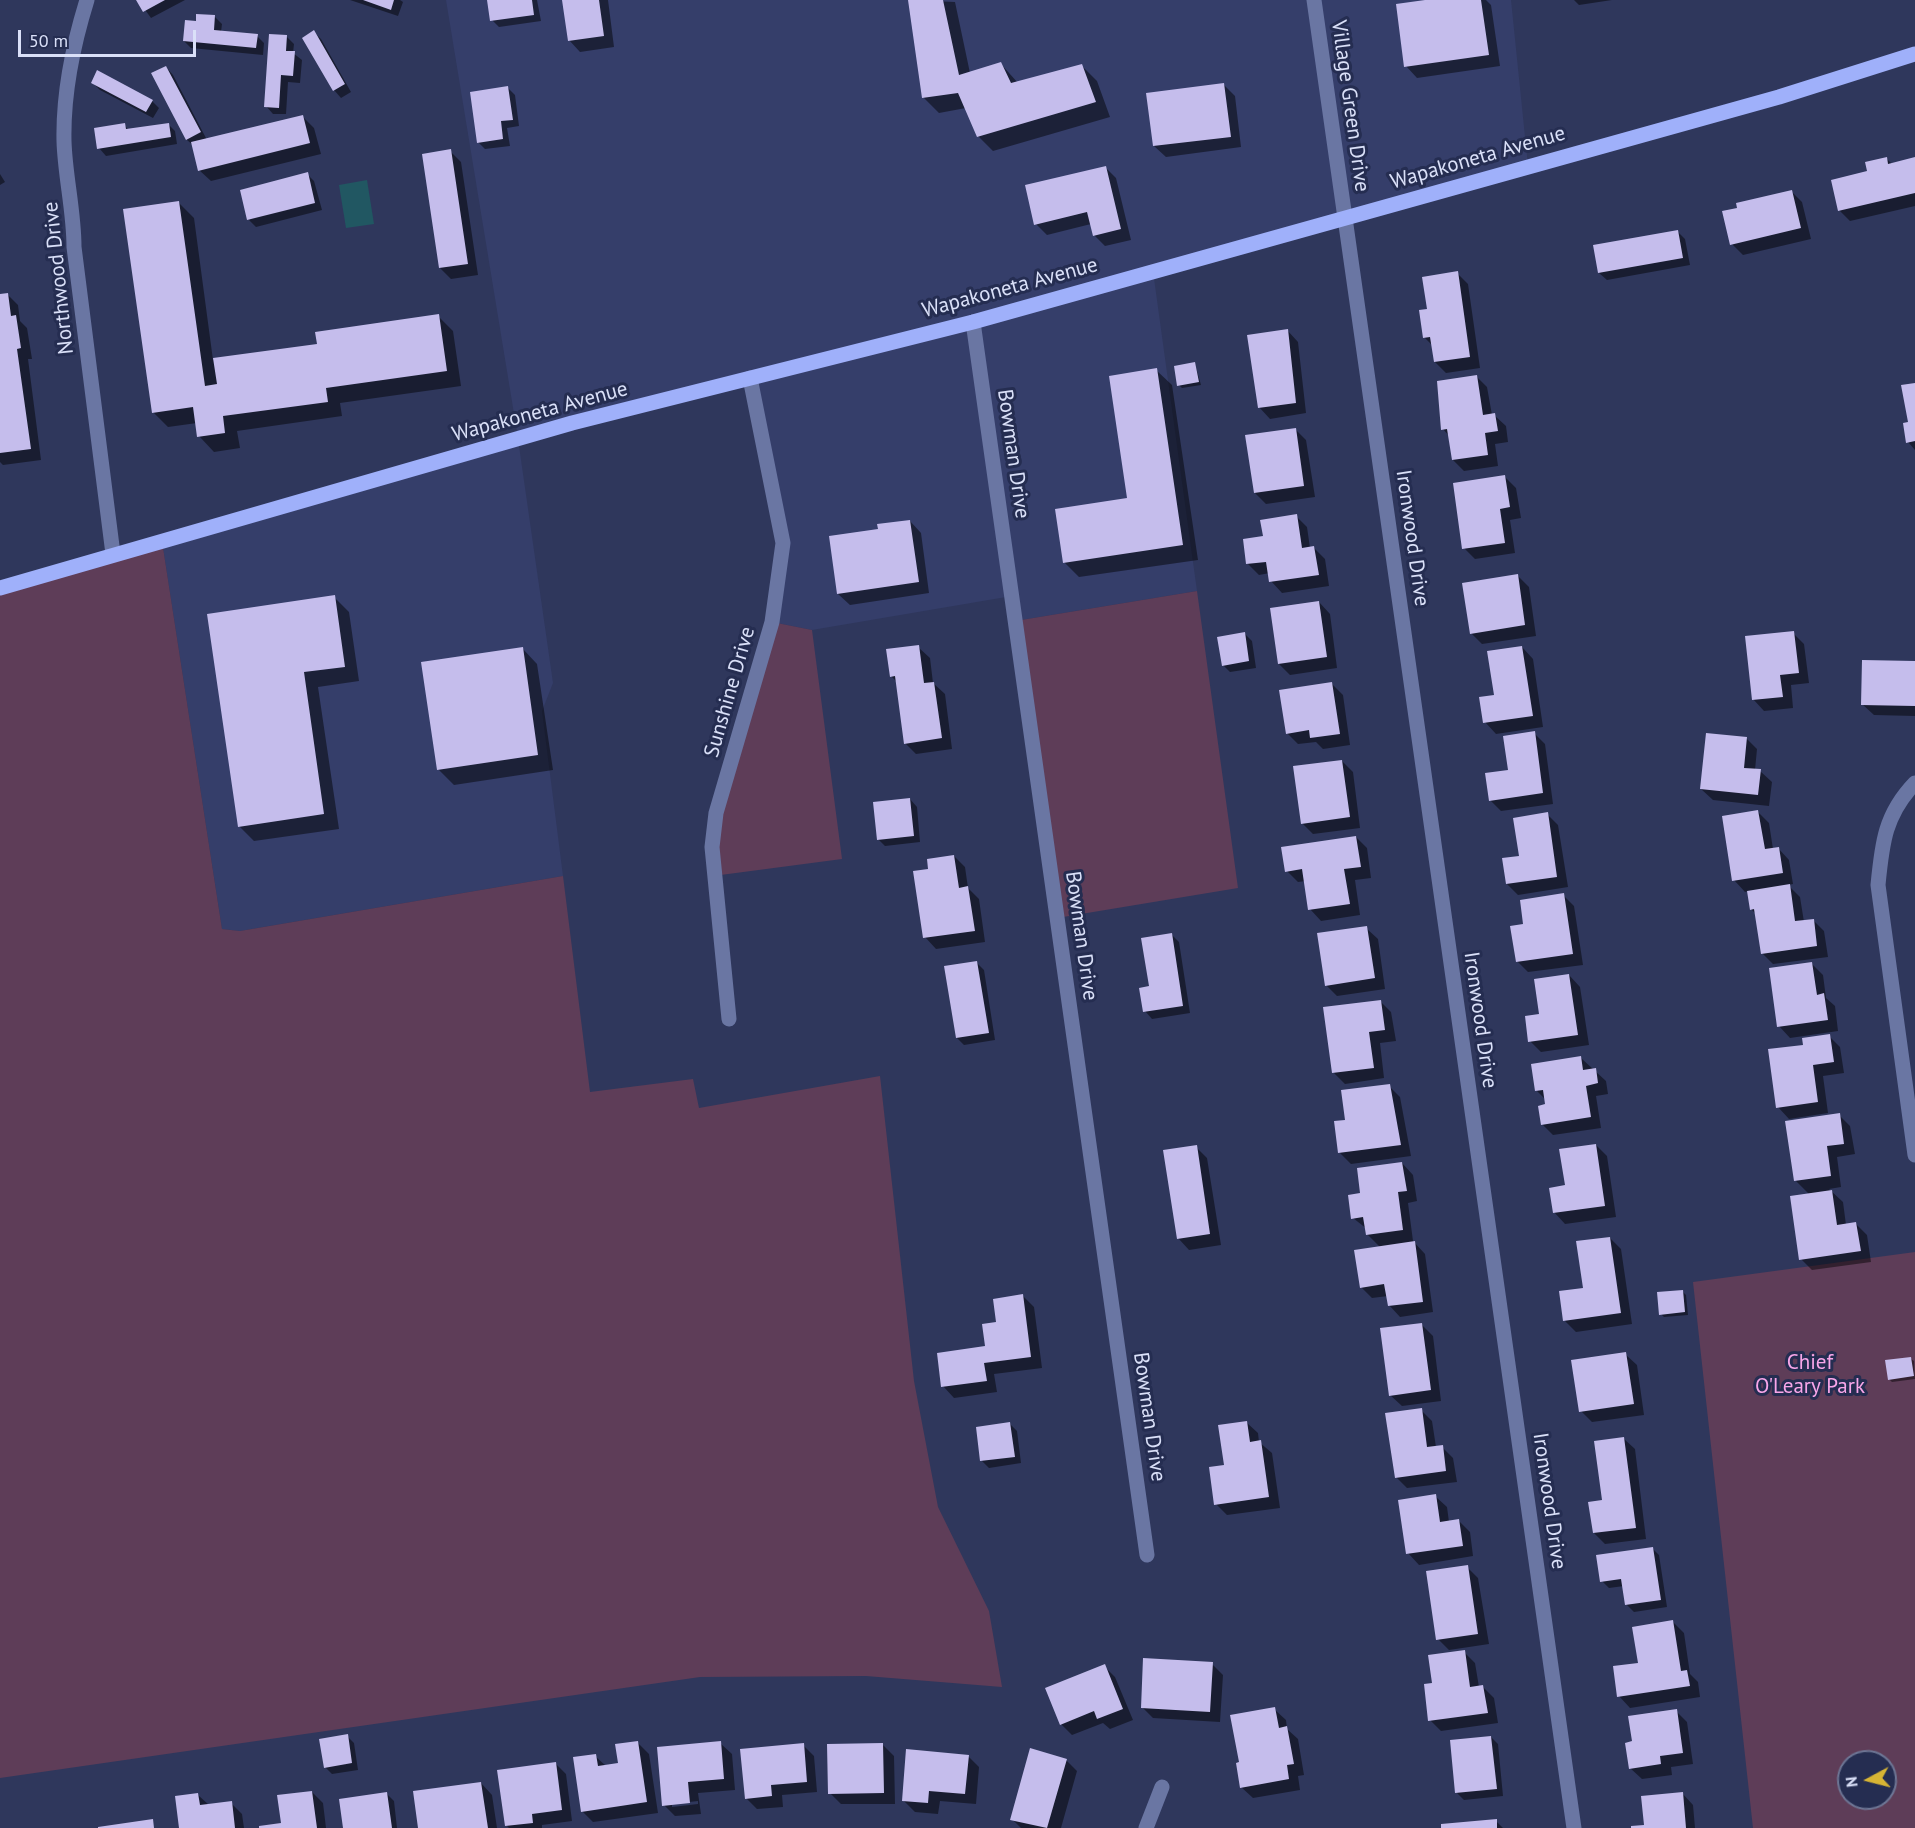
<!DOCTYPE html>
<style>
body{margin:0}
#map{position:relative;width:1915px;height:1828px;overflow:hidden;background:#2f375c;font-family:"PT Sans",sans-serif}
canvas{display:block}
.north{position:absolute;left:1837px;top:1750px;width:60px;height:60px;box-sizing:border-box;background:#252d51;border:2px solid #6d7594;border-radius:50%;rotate:263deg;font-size:16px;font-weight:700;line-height:24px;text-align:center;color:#dae0f8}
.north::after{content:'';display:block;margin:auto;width:21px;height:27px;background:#d7b434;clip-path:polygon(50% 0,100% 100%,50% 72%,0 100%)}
.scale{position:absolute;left:18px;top:30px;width:178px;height:27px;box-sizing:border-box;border:3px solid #dae0f8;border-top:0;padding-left:8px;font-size:18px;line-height:21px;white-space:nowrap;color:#dae0f8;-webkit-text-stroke:4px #252d51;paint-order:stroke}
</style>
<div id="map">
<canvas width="1915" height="1828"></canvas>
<div class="north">N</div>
<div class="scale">50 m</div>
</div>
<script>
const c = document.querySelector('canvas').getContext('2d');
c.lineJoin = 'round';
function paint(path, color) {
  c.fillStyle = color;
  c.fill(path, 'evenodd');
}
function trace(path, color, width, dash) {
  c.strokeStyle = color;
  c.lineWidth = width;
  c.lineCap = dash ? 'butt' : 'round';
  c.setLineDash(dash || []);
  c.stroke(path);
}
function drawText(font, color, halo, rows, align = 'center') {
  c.font = font + ' "PT Sans",sans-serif';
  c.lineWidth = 6;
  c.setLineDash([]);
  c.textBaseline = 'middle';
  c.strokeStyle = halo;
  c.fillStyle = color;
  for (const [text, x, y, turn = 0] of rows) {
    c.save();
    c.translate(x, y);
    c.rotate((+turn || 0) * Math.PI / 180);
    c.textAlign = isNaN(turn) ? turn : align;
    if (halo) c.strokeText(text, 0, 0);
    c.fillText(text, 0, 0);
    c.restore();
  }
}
paint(new Path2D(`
 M446 0H1511L1528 166 1153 271 1197 591 1015 621 1012 596 812 630 772 622 783 543 750 379 518 439 553 683 542 711 563 876 240 931 222 929 162 541 518 438Z`), '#353e6a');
paint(new Path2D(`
 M162 541 222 929 240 931 563 876 590 1092 693 1079 699 1108 880 1076 914 1381 938 1507 989 1611 1002 1687 866 1676 700 1677 0 1778V588Z
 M1197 591 1238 888 1057 918 1015 621Z
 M772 622 812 630 842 859 713 876 712 847Z
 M1915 1252V1828H1753L1693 1282ZM1849 1762H1885V1798H1849Z`), '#5e3d58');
paint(new Path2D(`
 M367 180 374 224 346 228 339 185Z`), '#215762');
paint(new Path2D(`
 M138 0H185L151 18Z
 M350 0H400L403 2 398 16Z
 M489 0H537L541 21 499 27 492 20Z
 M564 0H608L614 47 580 52 569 40Z
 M909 0 955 2 970 73 1001 64 1018 83 1082 66 1097 81 1110 117 993 151 978 136 966 108 939 113 924 98Z
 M1436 0H1486L1491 5 1500 66 1417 78 1406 66Z
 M1574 0H1612L1579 5Z
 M215 17 222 24 221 32 257 36 264 43 263 55 191 48 184 41Z
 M314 32 321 39 351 92 341 98 334 90 304 38Z
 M287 37 294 44 293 53 302 60 300 83 288 82 286 114H273L266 106Z
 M166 67 173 75 207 140 303 117 314 128 321 154 211 181 199 170 194 146 187 140 153 74Z
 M93 83 152 101 159 108 153 118 100 90Z
 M1224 85 1235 96 1241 147 1166 157 1154 146Z
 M508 88 515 95 519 126 507 128 510 146 485 149 478 142Z
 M168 124 175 131 177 144 106 156 99 148 124 125 129 130Z
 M450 151 461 162 478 275 451 279 440 268Z
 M1886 158 1892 164 1915 159V206L1850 221 1839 210 1869 172Z
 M1105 167 1116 178 1131 240 1105 246 1094 235 1091 224 1047 235 1036 224Z
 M0 174 5 182 0 185Z
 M307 174 314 181 322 210 256 227 249 220Z
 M1791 191 1802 202 1811 239 1743 255 1732 244Z
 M179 203 194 218 213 360 319 345 438 316 453 331 461 386 340 403 342 416 237 431 240 448 214 452 199 436 197 423 168 427 153 412Z
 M1678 232 1685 239 1690 265 1607 280 1599 273Z
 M1457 273 1468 284 1480 368 1446 373 1435 362 1433 346 1424 337 1428 310Z
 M7 294 18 305 20 321 27 328 32 359H28L41 460 3 465 0 462V295Z
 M1287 330 1298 342 1306 413 1270 419 1259 407Z
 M1195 364 1201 385 1182 388 1179 385Z
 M1156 370 1172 385 1198 560 1079 577 1064 562 1129 499Z
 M1476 376 1487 387 1492 415H1494L1506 426 1508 442 1495 444 1498 466 1464 471 1453 460 1449 436 1443 429Z
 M1915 384V450L1908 442Z
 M1295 429 1306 440 1315 497 1266 504 1255 493Z
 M1505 477 1516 488 1521 518 1510 520 1515 553 1475 559 1464 548Z
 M1296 516 1307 527 1310 548H1314L1325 559 1329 586 1282 593 1271 581 1270 573 1259 575 1248 564 1264 538Z
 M910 521 921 533 929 593 850 605 838 594 879 531Z
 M1518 576 1529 587 1536 636 1482 644 1471 633Z
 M334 597 349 612 359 681 318 687 339 829 254 841 239 826Z
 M1319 602 1330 614 1337 668 1290 675 1279 664Z
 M1793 633 1804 644 1809 683 1791 685 1793 708 1764 711 1753 699Z
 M1245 634 1252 641 1256 668 1230 672 1223 665Z
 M918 647 930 658 933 683 945 694 952 749 916 754 905 743 897 682 891 676Z
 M1522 647 1533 659 1543 727 1496 734 1485 722Z
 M522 648 537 664 553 770 454 785 439 770Z
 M1915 663V716L1874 715 1862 704Z
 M1332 684 1343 695 1350 745 1323 749 1316 742 1298 744 1287 733Z
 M1534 733 1545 744 1553 804 1501 811 1490 800Z
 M1746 738 1757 749 1755 770 1760 771 1772 782 1769 806 1713 800 1701 789Z
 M1342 761 1353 772 1360 828 1313 834 1302 823Z
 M910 799 917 807 920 842 885 846 878 839Z
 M1758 812 1769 823 1773 849 1778 848 1789 860 1793 884 1788 885 1800 897 1804 922 1813 920 1824 931 1828 957 1773 964 1762 953 1757 915 1751 909 1748 891 1745 892 1734 880Z
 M1547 814 1558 825 1568 887 1518 895 1507 884Z
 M1356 837 1367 848 1371 878 1355 880 1360 915 1321 921 1310 909 1306 881 1298 882 1287 871Z
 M954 856 965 867 968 888 979 899 985 942 936 949 925 937 930 870Z
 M1563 895 1574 906 1583 965 1528 972 1517 961Z
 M1366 928 1378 939 1385 989 1337 996 1326 985Z
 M1172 935 1179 942 1190 1013 1152 1019 1145 1011 1150 988Z
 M977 963 984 970 995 1040 964 1045 957 1038Z
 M1811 963 1823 975 1826 998 1835 1006 1838 1031 1790 1038 1779 1026Z
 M1569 975 1580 987 1589 1045 1541 1052 1530 1041 1541 1016Z
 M1380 1001 1391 1012 1396 1041 1380 1043 1384 1078 1345 1084 1334 1073Z
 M1829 1036 1840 1047 1844 1073 1823 1076 1828 1113 1789 1119 1778 1107 1804 1046Z
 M1581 1058 1606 1081 1608 1094 1596 1096 1601 1128 1553 1135 1542 1124 1546 1100 1537 1091Z
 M1389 1086 1400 1097 1411 1156 1351 1164 1340 1153Z
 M1839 1115 1850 1126 1855 1154 1837 1157 1841 1187 1829 1189 1843 1202 1846 1225 1856 1224 1867 1235 1871 1262 1812 1270 1801 1259 1809 1194 1796 1181Z
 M1596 1145 1607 1156 1616 1217 1565 1224 1554 1212 1566 1187Z
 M1196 1147 1207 1158 1221 1245 1189 1250 1178 1238Z
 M1402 1163 1413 1175 1417 1201 1408 1203 1413 1241 1425 1254 1433 1312 1400 1317 1389 1305 1388 1296 1372 1298 1361 1287 1381 1248 1367 1234V1229L1353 1218 1362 1194Z
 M1610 1238 1621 1249 1632 1324 1576 1332 1565 1321 1584 1289Z
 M1683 1292 1686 1295 1688 1315 1664 1317 1661 1314Z
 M1023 1296 1034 1307 1042 1368 994 1374 997 1392 954 1398 943 1386 986 1348 998 1324Z
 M1421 1324 1433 1336 1441 1401 1402 1406 1390 1395Z
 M1625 1354 1637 1365 1644 1415 1592 1422 1581 1411Z
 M1910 1358 1914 1361 1915 1379 1892 1382 1889 1379Z
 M1421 1410 1432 1421 1436 1447H1442L1453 1458 1457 1482 1407 1488 1396 1477Z
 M1246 1422 1258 1433 1259 1442 1272 1453 1280 1508 1227 1515 1216 1504 1225 1467Z
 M1009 1423 1017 1431 1021 1463 989 1468 982 1461Z
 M1623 1438 1635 1449 1646 1539 1605 1544 1594 1533Z
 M1435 1496 1447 1507 1449 1522 1458 1520 1470 1532 1473 1556 1419 1565 1408 1553Z
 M1652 1548 1659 1555 1667 1607 1634 1612 1627 1605 1624 1586 1609 1588 1602 1581Z
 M1467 1567 1478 1578 1489 1644 1449 1650 1438 1639Z
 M1673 1622 1684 1633 1690 1674 1698 1682 1700 1697 1630 1708 1619 1696 1639 1664Z
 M1464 1652 1475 1663 1479 1687H1483L1494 1698 1498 1723 1441 1731 1430 1720 1434 1684Z
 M1212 1664 1223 1675 1220 1722 1153 1718 1142 1707Z
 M1104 1666 1115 1677 1133 1720 1110 1729 1103 1723 1072 1735 1061 1724Z
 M1274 1709 1286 1720 1287 1729 1298 1739 1304 1775 1298 1776 1300 1790 1253 1798 1241 1787V1764Z
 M1676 1711 1687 1722 1693 1764 1671 1767 1672 1775 1642 1779 1630 1768Z
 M347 1736 354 1743 358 1770 332 1774 325 1767Z
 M1491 1737 1498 1744 1503 1796 1464 1800 1457 1793Z
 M638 1743 649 1754 658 1813 593 1822 582 1811 595 1756 606 1766 620 1764Z
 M720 1743 732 1754 735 1790 698 1793 701 1814 675 1816 664 1805ZM698 1801V1804L672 1807V1804Z
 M882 1744 894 1756 895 1804H841L830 1793Z
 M803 1745 814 1756 817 1792 782 1795 783 1807 757 1809 746 1798Z
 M968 1756 979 1767 976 1804 940 1801 938 1814 915 1812 903 1800Z
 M1066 1760 1077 1771 1061 1828H1021L1012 1819Z
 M555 1763 566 1774 572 1821 542 1825V1828H509L507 1826Z
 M481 1783 492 1795 497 1828H420Z
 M312 1792 323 1803 326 1828H260L283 1824Z
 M1682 1793 1693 1805 1695 1828H1633L1645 1826Z
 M387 1794 394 1801 397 1828H344Z
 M198 1795 209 1805 231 1803 242 1814 244 1828H180Z
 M1496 1821 1503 1828H1443Z`), '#0007');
paint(new Path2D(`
 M136 0H165L143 12Z
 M363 0H394L391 10Z
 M487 0H532L534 15 490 21Z
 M562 0H599L604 36 568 41Z
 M908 0H943L959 75 1001 62 1011 83 1082 64 1096 102 977 137 958 93 922 98Z
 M1425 0H1481L1489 55 1404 67 1396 4Z
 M196 14 215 15 214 30 258 34 256 48 183 41 185 20 196 21Z
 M314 30 345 84 333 91 302 38Z
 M269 34 287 35 286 51H295L293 76 281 75 279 108 264 107Z
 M166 66 201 132 186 140 151 73Z
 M97 70 153 100 146 112 91 83Z
 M1224 83 1231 137 1153 146 1146 93Z
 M508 86 513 120 501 121 503 139 477 143 470 92Z
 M303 115 310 143 198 171 191 142Z
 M125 123 126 129 169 123 171 137 97 149 94 128Z
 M451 149 468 264 439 268 422 154Z
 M1887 157 1888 164 1915 157V193L1838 211 1831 180 1867 171 1865 162Z
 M1106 166 1121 229 1093 236 1087 212 1034 225 1025 185Z
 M308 172 315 203 247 220 240 190Z
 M1792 190 1801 228 1730 245 1722 211 1737 208 1736 203Z
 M179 201 205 386 217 384 213 358 317 344 315 332 439 314 447 371 326 388 328 402 223 416 225 433 197 437 193 407 152 413 123 209Z
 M1678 230 1683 258 1598 273 1593 245Z
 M1458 271 1470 357 1434 362 1430 337 1423 338 1419 310 1427 309 1422 277Z
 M8 293 11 316 16 315 21 348 17 349 31 449 0 453V294Z
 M1288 329 1296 403 1258 408 1247 335Z
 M1195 362 1199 382 1177 386 1174 366Z
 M1157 368 1183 545 1063 563 1055 509 1127 498 1109 376Z
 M1477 375 1483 415 1495 413 1498 431 1485 433 1488 455 1452 460 1447 429 1441 430 1437 381Z
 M1915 383V441L1906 443 1903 423 1908 422 1901 385Z
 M1296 428 1304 486 1254 493 1245 435Z
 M1505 475 1510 507 1500 509 1505 543 1462 549 1453 483Z
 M1297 514 1302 548 1314 546 1319 575 1269 582 1266 562 1246 564 1243 539 1263 536 1260 520Z
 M910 520 919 582 837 594 829 536 878 529 877 524Z
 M1518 574 1525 625 1470 634 1462 583Z
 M335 595 345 667 304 672 324 814 238 827 207 614Z
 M1319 601 1327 657 1278 664 1270 608Z
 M1794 631 1799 673 1780 675 1783 697 1752 700 1745 636Z
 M1245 632 1249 661 1222 666 1217 637Z
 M919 645 924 683 934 682 942 738 904 744 895 676 890 677 886 649Z
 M1522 646 1533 716 1483 723 1479 697 1494 695 1487 651Z
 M523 647 538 755 437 770 421 662Z
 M1862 660 1915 661V706L1861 705Z
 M1332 682 1340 734 1310 738 1309 730 1286 734 1279 690Z
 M1535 731 1543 793 1489 801 1485 773 1508 770 1503 736Z
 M1706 733 1747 737 1744 768 1761 769 1758 795 1700 789Z
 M1342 760 1350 817 1301 824 1293 766Z
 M910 798 914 836 877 840 873 802Z
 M1758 810 1765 849 1779 847 1783 873 1732 881 1722 816Z
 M1548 812 1557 877 1506 884 1502 858 1519 856 1513 818Z
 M1356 836 1361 867 1344 869 1350 904 1308 910 1302 869 1285 872 1281 847Z
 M954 855 959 888 968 886 975 931 923 938 913 871 928 869 927 859Z
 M1790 884 1795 921 1814 919 1817 946 1761 954 1754 909 1750 910 1747 891Z
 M1564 893 1573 954 1516 962 1510 926 1523 924 1520 900Z
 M1367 926 1375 978 1325 986 1317 933Z
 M1172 933 1183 1006 1143 1012 1139 988 1149 986 1141 938Z
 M977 961 989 1033 956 1038 944 966Z
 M1812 962 1817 995 1824 993 1828 1020 1777 1027 1769 968Z
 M1569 974 1578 1035 1528 1042 1525 1016 1539 1014 1534 979Z
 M1381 1000 1385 1030 1369 1032 1374 1068 1332 1073 1323 1007Z
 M1830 1034 1834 1062 1813 1065 1818 1102 1776 1108 1768 1049 1803 1045 1802 1038Z
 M1581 1056 1583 1070 1596 1068 1598 1083 1586 1086 1591 1117 1541 1125 1538 1106 1545 1104 1543 1090 1535 1091 1531 1064Z
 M1390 1084 1401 1145 1338 1153 1334 1121 1345 1120 1341 1090Z
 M1840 1113 1844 1144 1827 1146 1831 1176 1794 1181 1785 1121Z
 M1596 1144 1605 1206 1553 1213 1549 1188 1565 1185 1559 1149Z
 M1197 1145 1210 1234 1177 1239 1163 1150Z
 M1402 1162 1407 1191 1398 1192 1403 1230 1366 1235 1363 1217 1351 1219 1348 1195 1360 1193 1357 1168Z
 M1832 1190 1837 1225 1856 1222 1861 1251 1799 1260 1790 1196Z
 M1610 1237 1621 1313 1563 1321 1559 1291 1583 1288 1576 1241Z
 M1415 1241 1423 1302 1388 1306 1384 1284 1360 1288 1354 1250Z
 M1683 1290 1685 1312 1659 1315 1657 1292Z
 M1023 1294 1031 1357 984 1363 987 1381 941 1387 937 1353 985 1346 982 1324 996 1322 993 1299Z
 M1422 1323 1431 1390 1389 1396 1380 1328Z
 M1626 1352 1634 1404 1579 1412 1571 1360Z
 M1911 1357 1914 1376 1888 1380 1885 1360Z
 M1422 1408 1427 1447 1443 1445 1446 1471 1395 1478 1385 1413Z
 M1247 1421 1250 1442 1261 1440 1269 1497 1214 1505 1209 1467 1224 1465 1218 1425Z
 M1010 1422 1015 1457 980 1461 976 1427Z
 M1624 1437 1636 1528 1593 1533 1588 1502 1602 1500 1594 1441Z
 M1436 1494 1440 1522 1459 1519 1463 1546 1406 1554 1398 1500Z
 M1653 1547 1661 1600 1625 1605 1621 1579 1600 1582 1596 1555Z
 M1468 1565 1478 1634 1436 1640 1426 1571Z
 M1673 1620 1681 1671 1687 1670 1690 1686 1617 1697 1613 1666 1638 1663 1632 1627Z
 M1465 1650 1470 1687 1483 1685 1488 1713 1428 1721 1424 1684 1432 1683 1428 1655Z
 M1143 1658 1213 1662 1210 1712 1141 1708Z
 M1105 1664 1123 1709 1097 1719 1094 1711 1060 1725 1045 1688Z
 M1275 1707 1279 1728 1287 1726 1294 1764 1287 1765 1289 1779 1240 1788 1236 1763 1239 1762 1230 1715Z
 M1677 1709 1683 1753 1660 1756 1661 1764 1629 1769 1625 1743 1632 1741 1628 1716Z
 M348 1734 352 1763 324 1768 319 1739Z
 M1491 1736 1497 1789 1455 1793 1450 1740Z
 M638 1741 647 1802 581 1812 573 1757 596 1754 598 1766 618 1763 615 1744Z
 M721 1741 724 1779 688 1782 690 1803 662 1806 657 1747Z
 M804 1743 807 1782 771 1785 772 1796 745 1799 740 1749Z
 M883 1743 884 1793 828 1794 827 1744Z
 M1030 1748 1067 1759 1047 1828 1010 1820Z
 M906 1749 969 1755 965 1794 929 1791 928 1803 902 1801Z
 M556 1762 562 1810 532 1814 533 1823 505 1826 497 1770Z
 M481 1782 488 1828H418L413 1791Z
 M312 1791 317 1828H259V1826L281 1823 277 1795Z
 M387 1792 392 1828H343L339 1799Z
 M1683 1792 1686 1828H1631V1826L1644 1825 1641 1796Z
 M198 1793 200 1805 232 1801 235 1828H179L175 1796Z
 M153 1819 154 1828H98V1827Z
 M1497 1819V1828H1441V1824Z`), '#c5bdec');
trace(new Path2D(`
 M87 0C73 45 63 93 64 141 65 176 74 211 74 247L113 554
 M1314 0 1574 1828
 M973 322 1147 1555
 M1915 783C1885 814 1882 843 1878 885L1915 1155
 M729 1019 712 847 716 813 772 622 783 543 750 378
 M1146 1828 1162 1787`), '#6a76a3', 15);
trace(new Path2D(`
 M0 588 572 423 973 322 1779 97 1915 54`), '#9fb0fa', 15);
drawText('21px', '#dae0f8', '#252d51', [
 ["Village Green Drive",1350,106,82],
 ["Wapakoneta Avenue",1478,158,-16],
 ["Northwood Drive",59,278,-96],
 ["Wapakoneta Avenue",1010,288,-15],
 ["Wapakoneta Avenue",540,412,-15],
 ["Bowman Drive",1013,454,82],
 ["Ironwood Drive",1412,538,82],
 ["Sunshine Drive",730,692,-74],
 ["Bowman Drive",1081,936,82],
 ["Ironwood Drive",1480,1020,82],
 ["Bowman Drive",1149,1417,82],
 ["Ironwood Drive",1549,1501,82]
]);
drawText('21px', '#f8a6e9', '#252d51', [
 ["Chief",1810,1363],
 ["O'Leary Park",1810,1387]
]);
</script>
